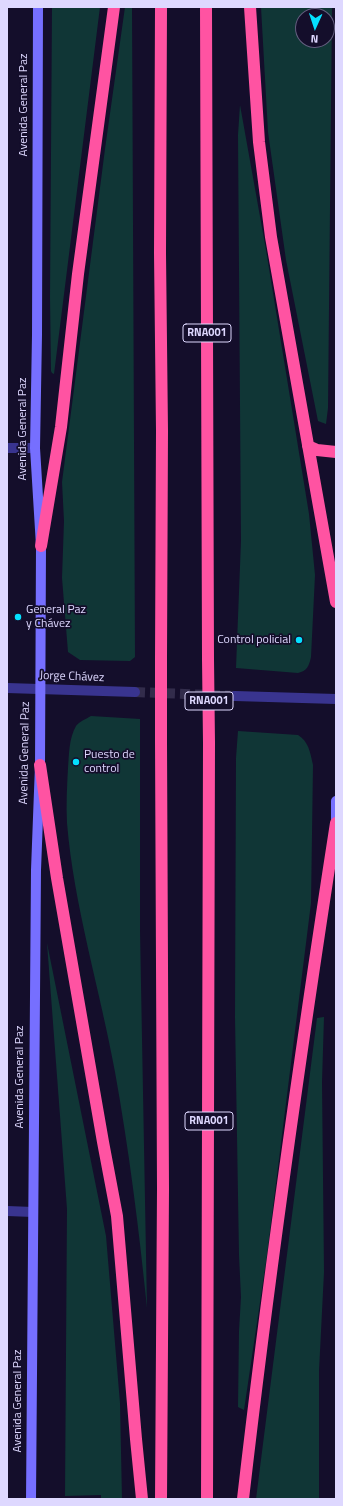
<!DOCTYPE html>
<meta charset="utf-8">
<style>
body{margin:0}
#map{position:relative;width:343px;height:1506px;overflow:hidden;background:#140e2b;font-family:"Titillium Web",sans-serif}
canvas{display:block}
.frame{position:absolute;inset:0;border:8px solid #ded8ff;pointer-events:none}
.north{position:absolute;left:295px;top:8px;width:40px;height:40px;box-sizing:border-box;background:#140e2b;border:1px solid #655f80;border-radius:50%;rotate:183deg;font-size:11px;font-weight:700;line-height:16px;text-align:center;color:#ded8ff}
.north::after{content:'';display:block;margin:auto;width:14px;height:18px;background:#04e0ff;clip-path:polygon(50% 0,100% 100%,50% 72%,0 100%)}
</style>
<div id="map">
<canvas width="343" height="1506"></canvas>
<div class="frame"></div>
<div class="north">N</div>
</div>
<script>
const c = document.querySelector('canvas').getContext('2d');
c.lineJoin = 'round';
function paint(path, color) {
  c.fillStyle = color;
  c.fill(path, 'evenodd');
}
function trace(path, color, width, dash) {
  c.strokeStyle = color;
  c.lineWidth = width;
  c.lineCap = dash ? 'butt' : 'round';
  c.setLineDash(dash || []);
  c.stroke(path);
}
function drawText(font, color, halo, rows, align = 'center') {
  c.font = font + ' "Titillium Web",sans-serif';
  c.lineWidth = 3.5;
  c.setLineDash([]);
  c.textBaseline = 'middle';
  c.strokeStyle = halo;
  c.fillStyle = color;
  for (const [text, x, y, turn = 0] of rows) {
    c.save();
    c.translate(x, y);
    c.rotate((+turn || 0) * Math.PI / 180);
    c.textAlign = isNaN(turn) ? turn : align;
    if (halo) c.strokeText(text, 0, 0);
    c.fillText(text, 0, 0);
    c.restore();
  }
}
paint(new Path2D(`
 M52 7H100L54 374 52 373 51 371 50 297Z
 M125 7H132L135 657 130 661 80 660 68 652 62 578 64 521 62 482 105 149Z
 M261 7H332L328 408 326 424 318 421 286 260 268 132ZM303 16H327V40H303Z
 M240 105 266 250 309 514 315 575 311 657C309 666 307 671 298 673L236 668 241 541 238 135Z
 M91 716 140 719V930L147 1308C139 1229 129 1150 115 1072 100 989 74 907 67 823 66 805 67 786 68 768 69 754 69 738 76 726 80 721 86 719 91 716Z
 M238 731 298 735C309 742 310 752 313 765L311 903 267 1255 244 1410 238 1407 239 1331 241 1297 239 1255 235 1017 236 758Z
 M47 943 106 1236 120 1403 122 1499H101V1495L65 1496 67 1209Z
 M324 1017 322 1082 324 1272 319 1371V1499H256L317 1018Z`), '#103636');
trace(new Path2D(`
 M135 692 235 696`), '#322c4b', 10, [10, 5]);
trace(new Path2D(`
 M7 448H35
 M7 688 135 692
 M235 696 336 699
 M7 1211 33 1212`), '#39348f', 10);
trace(new Path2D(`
 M336 830V801
 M31 1499 36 870 40 765 41 546 35 448 37 335 38 7`), '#766fff', 10);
trace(new Path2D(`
 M161 7 160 253 162 431 161 658
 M206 7 208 659
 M250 7 259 142 271 237 336 602
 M308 446 317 450 336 452
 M41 546 61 427 78 274 114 7
 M161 741 163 1189 161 1499
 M40 765 57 878 103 1142 117 1216 136 1439 142 1499
 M207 1499 209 743
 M243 1499C269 1273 301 1048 336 823`), '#ff53a2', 12);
trace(new Path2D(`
 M161 658V741
 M208 659 209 743`), '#ff53a2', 12);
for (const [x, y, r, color] of [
 [18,617,4,"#04e0ff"],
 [299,640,4,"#04e0ff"],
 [76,762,4,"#04e0ff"]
]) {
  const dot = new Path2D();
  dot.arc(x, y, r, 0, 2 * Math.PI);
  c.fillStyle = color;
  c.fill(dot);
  trace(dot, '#140e2b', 1.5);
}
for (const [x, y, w] of [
 [207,333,48],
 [209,701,48],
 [209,1121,48]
]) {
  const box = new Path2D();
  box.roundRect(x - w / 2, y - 9, w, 18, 3);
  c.fillStyle = '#140e2b';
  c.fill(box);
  trace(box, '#ded8ff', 1);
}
drawText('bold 11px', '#ded8ff', null, [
 ["RNA001",207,333],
 ["RNA001",209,701],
 ["RNA001",209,1121]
]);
drawText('12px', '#ded8ff', '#140e2b', [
 ["Avenida General Paz",24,105,-90],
 ["Avenida General Paz",23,429,-90],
 ["Jorge Chávez",72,677,2],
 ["Avenida General Paz",25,753,-89],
 ["Avenida General Paz",20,1077,-90],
 ["Avenida General Paz",18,1401,-90]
]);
drawText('12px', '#ded8ff', '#140e2b', [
 ["General Paz",26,610],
 ["y Chávez",26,624],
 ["Control policial",291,640,"right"],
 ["Puesto de",84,755],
 ["control",84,769]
], 'left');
</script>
